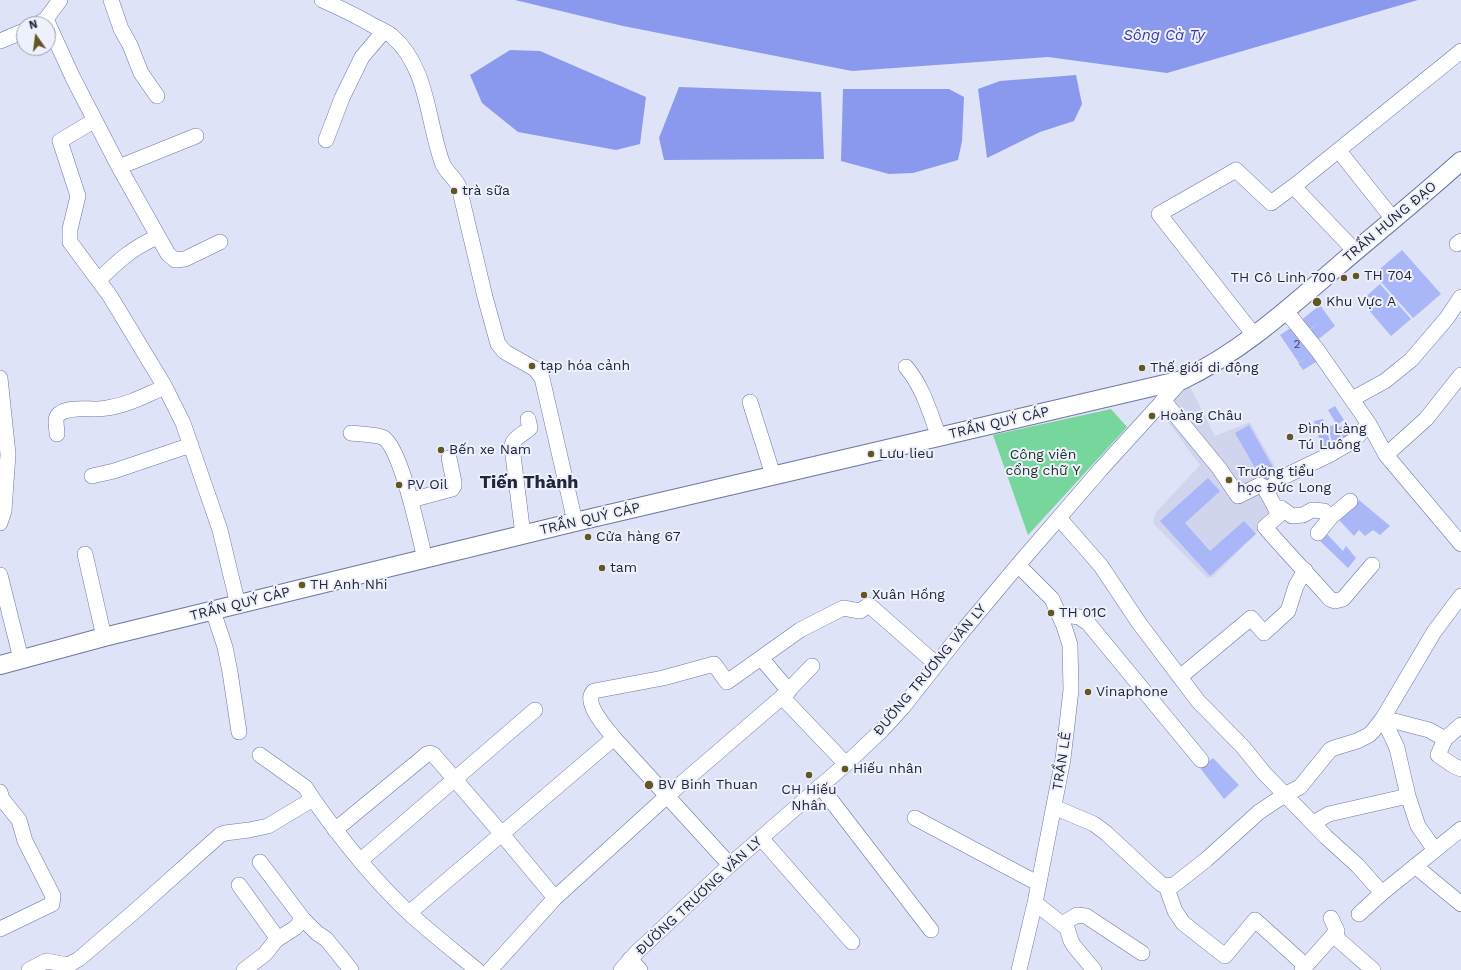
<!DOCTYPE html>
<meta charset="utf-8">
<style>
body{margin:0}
#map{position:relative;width:1461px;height:970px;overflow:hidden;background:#dee3f8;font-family:"Work Sans",sans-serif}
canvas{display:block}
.north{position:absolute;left:16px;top:16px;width:40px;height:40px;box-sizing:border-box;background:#eef1fc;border:1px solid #9ca0ae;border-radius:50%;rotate:346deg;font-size:11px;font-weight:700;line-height:16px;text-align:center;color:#22263a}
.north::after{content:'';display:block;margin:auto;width:14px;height:18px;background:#635623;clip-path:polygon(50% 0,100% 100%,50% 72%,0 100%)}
</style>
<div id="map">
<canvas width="1461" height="970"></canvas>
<div class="north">N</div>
</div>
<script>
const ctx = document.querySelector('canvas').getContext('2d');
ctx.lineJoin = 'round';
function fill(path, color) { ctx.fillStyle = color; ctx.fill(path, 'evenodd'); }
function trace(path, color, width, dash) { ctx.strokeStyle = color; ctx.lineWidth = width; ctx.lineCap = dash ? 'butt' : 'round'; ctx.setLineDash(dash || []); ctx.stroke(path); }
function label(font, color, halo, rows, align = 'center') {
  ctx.font = font + ' "Work Sans",sans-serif'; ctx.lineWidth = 4; ctx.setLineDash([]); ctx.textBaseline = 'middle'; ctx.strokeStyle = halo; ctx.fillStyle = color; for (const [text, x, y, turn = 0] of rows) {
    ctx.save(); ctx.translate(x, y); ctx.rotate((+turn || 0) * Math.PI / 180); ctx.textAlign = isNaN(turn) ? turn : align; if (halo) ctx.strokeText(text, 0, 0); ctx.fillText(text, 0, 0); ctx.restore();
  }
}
fill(new Path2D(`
 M1189,385L1215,436L1250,422L1279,474L1263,489L1274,513L1261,528L1213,577L1207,578L1153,523L1156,512L1200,465L1160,411Z`), '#d0d5ed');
fill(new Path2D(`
 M1111,409L1127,427L1028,535L993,435Z`), '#76d69c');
fill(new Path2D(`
 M515,0H1418L1167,73L1048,57L852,71L623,26Z
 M510,50L540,51L646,97L640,144L616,150L518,132L482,103L470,75Z
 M1076,75L1082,104L1074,121L1040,132L987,158L978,89L1000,81Z
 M679,87L821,92L824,159L664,160L659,138Z
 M843,89H949L964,97L962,141L958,160L913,173L889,174L841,161Z`), '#8a99ee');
fill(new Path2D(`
 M1402,250L1441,294L1413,318L1374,274Z
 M1380,284L1411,319L1391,336L1361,301Z
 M1320,305L1335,326L1315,342L1307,332L1317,324L1307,331L1300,321Z
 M1295,325L1314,353L1299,363L1280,335Z
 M1315,353L1319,360L1303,370L1298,363Z
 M1335,406L1344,420L1337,425L1328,410Z
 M1323,419L1332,448L1323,451L1314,421Z
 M1336,424L1342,441L1333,445L1328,427Z
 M1345,424L1353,435L1345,440L1338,428Z
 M1249,425L1277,474L1263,482L1235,433Z
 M1208,478L1220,491L1185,523L1210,551L1244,521L1256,534L1210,576L1160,521Z
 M1359,500L1390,526L1380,535L1373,530L1365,536L1359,530L1354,536L1339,520Z
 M1327,534L1343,551L1346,546L1356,558L1348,568L1320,541Z
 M1213,758L1239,785L1224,799L1200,768Z`), '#a9b6f8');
const minor = new Path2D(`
 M111,0L121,29L130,45L141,73L157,96
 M322,0C340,8 357,16 374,26C380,29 387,32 392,36C428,67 427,120 442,162C445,172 455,177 459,187L485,297L498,344L505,352L535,369L542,378L575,522
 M46,19L73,78L119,167L168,254L175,260L185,259L220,242
 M38,24L46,19L60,0
 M0,41L24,31
 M95,120L60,141L78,196L70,229V242L110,296L165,387L183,423L220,530L238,605
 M326,140L342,98L362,57L384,31
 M1339,151L1393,219
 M119,167L196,136
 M1294,187L1355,251
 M1457,244L1461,241
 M99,280C119,260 131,249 157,237
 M1286,311L1318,351L1369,424L1386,455L1461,544
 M1254,335L1159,214L1236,170L1271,203L1298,183L1461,51
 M906,367C923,387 930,413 939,437
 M0,378L8,454L4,511L0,523
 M1352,399L1385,381L1411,360L1447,318L1461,297
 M1163,400L1219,468L1238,496L1260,485L1264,487L1269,496
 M750,402L773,475
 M1369,424L1353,441L1329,455L1279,479L1267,492L1279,515L1265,527C1286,552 1309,575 1330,599L1335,601L1343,599L1372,565
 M351,433C359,434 377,434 384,438C402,451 419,535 425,559
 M57,434C57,428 54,418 59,414C70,405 93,411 107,408C128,405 146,395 165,387
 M1386,455L1426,419L1461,375
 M92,476L114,471L191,445
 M411,500L452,489L454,486V482L449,458
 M1277,512L1281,508L1292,516L1303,515L1312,510L1324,511L1331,517L1350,501
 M1059,518L1101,566L1139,623L1198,701L1243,747L1264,773L1326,837L1357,865L1382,893
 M1318,533L1331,517
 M523,535L512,447C512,438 524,434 530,428L528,419
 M85,554L104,637
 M1018,565L1052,599L1064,626L1070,645L1071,690L1063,759L1035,903L1019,970
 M0,575L21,659
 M213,611L225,647L230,672L239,732
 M1059,614L1079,617L1088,623L1201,760
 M761,658L789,691
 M1180,677L1251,618L1264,633L1288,611L1296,586L1305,570
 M782,697L846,764
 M1383,718L1397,748L1408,796L1418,826L1435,850
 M1383,718L1429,730L1445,739L1461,725
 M1445,739L1438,755L1454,766L1461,769
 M260,755L305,787L313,799
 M820,786L931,930
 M0,792L2,799L19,820L25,841L53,896L52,904L0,929
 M1054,807L1094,824L1106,833L1161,884L1166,886L1174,885L1207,859L1259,812L1286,794L1300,787L1330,750L1334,748L1357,741L1369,735L1373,731L1383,718L1434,632L1461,596
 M915,818L1039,884
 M1313,823L1329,814L1408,796
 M335,830L427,754L430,753L433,754L501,833L555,898
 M761,838L852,942
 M361,860L535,710
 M260,862L303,919
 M730,865L614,738C607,729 582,702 594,691L663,678L714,664L727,682L800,630L843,608L860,611L869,605L936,664
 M1415,866L1461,904
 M239,885L278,939
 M1166,886L1175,911L1183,923L1225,956L1255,920L1306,966
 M1035,903L1067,928L1071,941L1074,946L1094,970
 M409,913L614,738
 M1359,914L1382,893L1461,829
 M1062,924L1077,915L1086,916L1142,953
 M1333,935L1373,970
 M630,959L640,970
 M29,970L46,961L68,965L79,959L135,911L220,835L225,833L249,830L268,826L313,799C341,839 373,879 409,913C431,933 454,951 477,970
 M244,970L265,954L276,940L295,928L303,919L317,933L326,939L340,956L351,970
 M490,970L555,898L667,796L782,697L812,666
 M621,970L637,952L730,865L846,764L882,730L903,707L962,632L1018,565L1101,469L1182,380
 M1302,970L1337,931L1331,918`);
const major = new Path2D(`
 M0,665L104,637L575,522L1182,380C1241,352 1289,308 1338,266C1379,231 1421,197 1461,161`);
trace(minor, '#6d76a5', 16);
trace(major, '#6d76a5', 20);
trace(minor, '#fff', 15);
trace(major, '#fff', 18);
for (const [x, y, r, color] of [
 [454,191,4,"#635623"],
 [1356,276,4,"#635623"],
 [1344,278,4,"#635623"],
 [1317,302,5,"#635623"],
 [532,366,4,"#635623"],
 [1142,368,4,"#635623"],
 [1152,416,4,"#635623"],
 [1290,437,4,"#635623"],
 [441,450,4,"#635623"],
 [871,454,4,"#635623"],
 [1229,480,4,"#635623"],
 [399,485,4,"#635623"],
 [588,537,4,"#635623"],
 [602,568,4,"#635623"],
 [302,585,4,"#635623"],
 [864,595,4,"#635623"],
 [1051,613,4,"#635623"],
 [1088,692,4,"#635623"],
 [845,769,4,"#635623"],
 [809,775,4,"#635623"],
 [649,785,5,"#635623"]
]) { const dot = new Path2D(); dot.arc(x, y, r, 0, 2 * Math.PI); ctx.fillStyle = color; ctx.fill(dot); trace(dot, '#eef1fc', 1.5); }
label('12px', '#444a6a', null, [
 ["2",1297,344]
]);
label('14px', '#22263a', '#eef1fc', [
 ["trà sữa",462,191],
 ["TH 704",1364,276],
 ["TH Cô Linh 700",1336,278,"right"],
 ["Khu Vực A",1326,302],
 ["tạp hóa cảnh",540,366],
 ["Thế giới di động",1150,368],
 ["Hoàng Châu",1160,416],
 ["Đình Làng",1298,429],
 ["Tú Luông",1298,445],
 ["Bến xe Nam",449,450],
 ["Lưu lieu",879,454],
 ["Trường tiểu",1237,472],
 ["học Đức Long",1237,488],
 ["PV Oil",407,485],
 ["Cửa hàng 67",596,537],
 ["tam",610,568],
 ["TH Anh Nhi",310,585],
 ["Xuân Hồng",872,595],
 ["TH 01C",1059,613],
 ["Vinaphone",1096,692],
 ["Hiếu nhân",853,769],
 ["BV Binh Thuan",658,785],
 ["CH Hiếu",809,790,"center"],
 ["Nhân",809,806,"center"]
], 'left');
label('14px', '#22263a', '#eef1fc', [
 ["TRẦN HƯNG ĐẠO",1390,222,-40],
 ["TRẦN QUÝ CÁP",999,423,-13],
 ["TRẦN QUÝ CÁP",590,519,-13],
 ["TRẦN QUÝ CÁP",240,604,-14],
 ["ĐƯỜNG TRƯƠNG VĂN LY",930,670,-50],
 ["TRẦN LÊ",1062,761,-81],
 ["ĐƯỜNG TRƯƠNG VĂN LY",699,896,-43]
]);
label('14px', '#1b3023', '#eef1fc', [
 ["Công viên",1043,455],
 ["cổng chữ Y",1043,471]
]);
label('italic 15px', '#3836b0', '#eef1fc', [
 ["Sông Cà Ty",1164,36]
]);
label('bold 18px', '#22263a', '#eef1fc', [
 ["Tiến Thành",529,483]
]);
</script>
